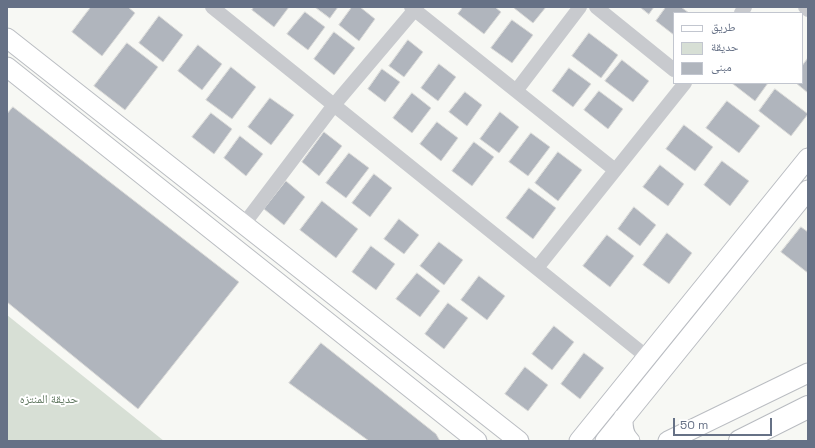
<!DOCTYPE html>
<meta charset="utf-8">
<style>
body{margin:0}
#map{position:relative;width:815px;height:448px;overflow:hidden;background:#f7f8f4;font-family:"Space Grotesk","Noto Naskh Arabic",sans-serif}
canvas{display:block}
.frame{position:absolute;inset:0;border:8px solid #667186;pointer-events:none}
.legend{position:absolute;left:673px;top:12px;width:130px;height:72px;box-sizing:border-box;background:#fff;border:1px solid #c2c6cf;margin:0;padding:5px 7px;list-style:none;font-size:12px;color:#667186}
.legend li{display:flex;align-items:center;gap:8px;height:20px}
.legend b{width:20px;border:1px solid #c2c6cf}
.scale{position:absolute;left:673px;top:418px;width:99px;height:18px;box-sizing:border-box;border:2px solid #667186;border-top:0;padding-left:5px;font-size:12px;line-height:14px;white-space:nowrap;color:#667186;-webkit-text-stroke:3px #fff;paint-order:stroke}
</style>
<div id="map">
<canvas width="815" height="448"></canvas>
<div class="frame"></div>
<ul class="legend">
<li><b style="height:5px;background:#fff"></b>طريق</li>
<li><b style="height:11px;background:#d7dfd5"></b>حديقة</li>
<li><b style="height:11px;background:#b0b5bd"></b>مبنى</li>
</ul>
<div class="scale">50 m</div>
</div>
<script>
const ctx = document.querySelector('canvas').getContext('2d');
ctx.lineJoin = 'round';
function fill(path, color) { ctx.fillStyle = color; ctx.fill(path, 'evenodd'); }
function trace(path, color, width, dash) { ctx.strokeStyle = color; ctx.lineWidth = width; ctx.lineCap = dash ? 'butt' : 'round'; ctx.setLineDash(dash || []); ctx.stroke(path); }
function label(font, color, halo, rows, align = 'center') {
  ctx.font = font + ' "Space Grotesk","Noto Naskh Arabic",sans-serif'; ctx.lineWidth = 4; ctx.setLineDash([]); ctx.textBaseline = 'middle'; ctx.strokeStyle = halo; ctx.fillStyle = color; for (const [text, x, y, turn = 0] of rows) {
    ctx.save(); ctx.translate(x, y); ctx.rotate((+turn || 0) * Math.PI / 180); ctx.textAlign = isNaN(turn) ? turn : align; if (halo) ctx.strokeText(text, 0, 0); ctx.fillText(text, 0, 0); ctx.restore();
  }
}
fill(new Path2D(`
 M7,315L164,441H7Z`), '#d7dfd5');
const building = new Path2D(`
 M91,7H128L135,13L102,56L72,32Z
 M254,7H289L274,27L252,10Z
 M315,7H338L330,18Z
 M352,7H360L375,19L359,41L339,25Z
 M463,7H495L501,12L484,34L458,14Z
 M514,7H546L533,23L514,8Z
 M640,7H654L649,14Z
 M666,7H681L689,13H674V35L656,21Z
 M305,12L325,27L308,50L287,34Z
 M159,16L183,35L163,62L139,43Z
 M512,20L533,35L512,63L491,48Z
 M334,32L355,48L334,75L314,59Z
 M589,33L618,55L601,78L572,56Z
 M408,40L423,52L404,77L389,66Z
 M127,43L158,67L125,110L94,86Z
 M198,45L222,64L202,90L178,71Z
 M808,58V93L796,83H802V66Z
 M622,60L649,81L633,102L605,81Z
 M439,64L456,77L438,101L421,88Z
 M231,67L256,87L232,119L206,100Z
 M569,68L591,84L573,107L552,91Z
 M382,69L400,82L385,102L368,89Z
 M734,83H768L755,101L733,84Z
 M775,89L808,114L791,136L759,111Z
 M599,91L623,109L608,129L584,110Z
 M465,92L482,105L467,126L449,112Z
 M412,93L431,108L412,133L393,118Z
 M270,98L294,115L271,145L248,127Z
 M727,101L760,126L739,153L706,128Z
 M13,107L239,282L138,409L7,302V114Z
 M500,112L519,127L499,153L480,139Z
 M211,113L232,129L214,154L192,137Z
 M437,122L458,138L441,161L420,144Z
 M684,125L713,147L695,171L666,149Z
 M324,132L342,146L319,176L302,162Z
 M531,133L550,147L528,176L509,162Z
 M240,136L263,154L246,176L224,158Z
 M474,142L494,157L472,186L452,171Z
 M558,152L582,170L558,201L535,183Z
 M349,153L369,168L346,198L326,183Z
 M722,161L749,181L730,206L704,185Z
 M660,165L684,184L668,206L643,187Z
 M374,174L392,188L370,217L352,203Z
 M286,181L305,197L284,225L264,209Z
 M529,188L556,208L533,239L506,218Z
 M322,201L358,229L336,258L300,230Z
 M634,207L656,225L640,246L618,229Z
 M399,219L419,235L404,254L384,239Z
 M801,227L808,232V273L781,252Z
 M667,233L692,253L669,284L643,265Z
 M607,235L634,256L610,287L583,266Z
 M439,242L463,260L444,285L420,266Z
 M371,246L395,264L376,290L352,272Z
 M417,273L440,291L420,317L396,299Z
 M479,276L505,296L487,320L461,300Z
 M448,303L468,318L444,349L425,334Z
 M554,326L574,342L552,370L532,354Z
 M321,343L436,434L440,441H369L289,383Z
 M584,353L604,368L580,399L561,384Z
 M525,367L548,385L528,411L505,394Z`);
fill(building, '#b0b5bd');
trace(building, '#d9d9d7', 1);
const secondary = new Path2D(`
 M7,38L519,441
 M7,67L477,441
 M623,418C623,426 623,435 630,441
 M579,441L808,158
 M605,441L808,190
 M668,441L808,373`);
const primary = new Path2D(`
 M740,441L808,407`);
trace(secondary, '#babdc2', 21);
trace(primary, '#b8bbc0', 24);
trace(new Path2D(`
 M212,7L647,357
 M411,7L615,170
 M596,7L674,70
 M805,7L808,10
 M741,13L745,7
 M516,91L580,7
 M244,224L334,105L417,7
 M537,268L685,83`), '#c8cace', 14);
trace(secondary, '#fff', 19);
trace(primary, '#fff', 22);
label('12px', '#617861', '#fff', [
 ["حديقة المنتزه",49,400]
]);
</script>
